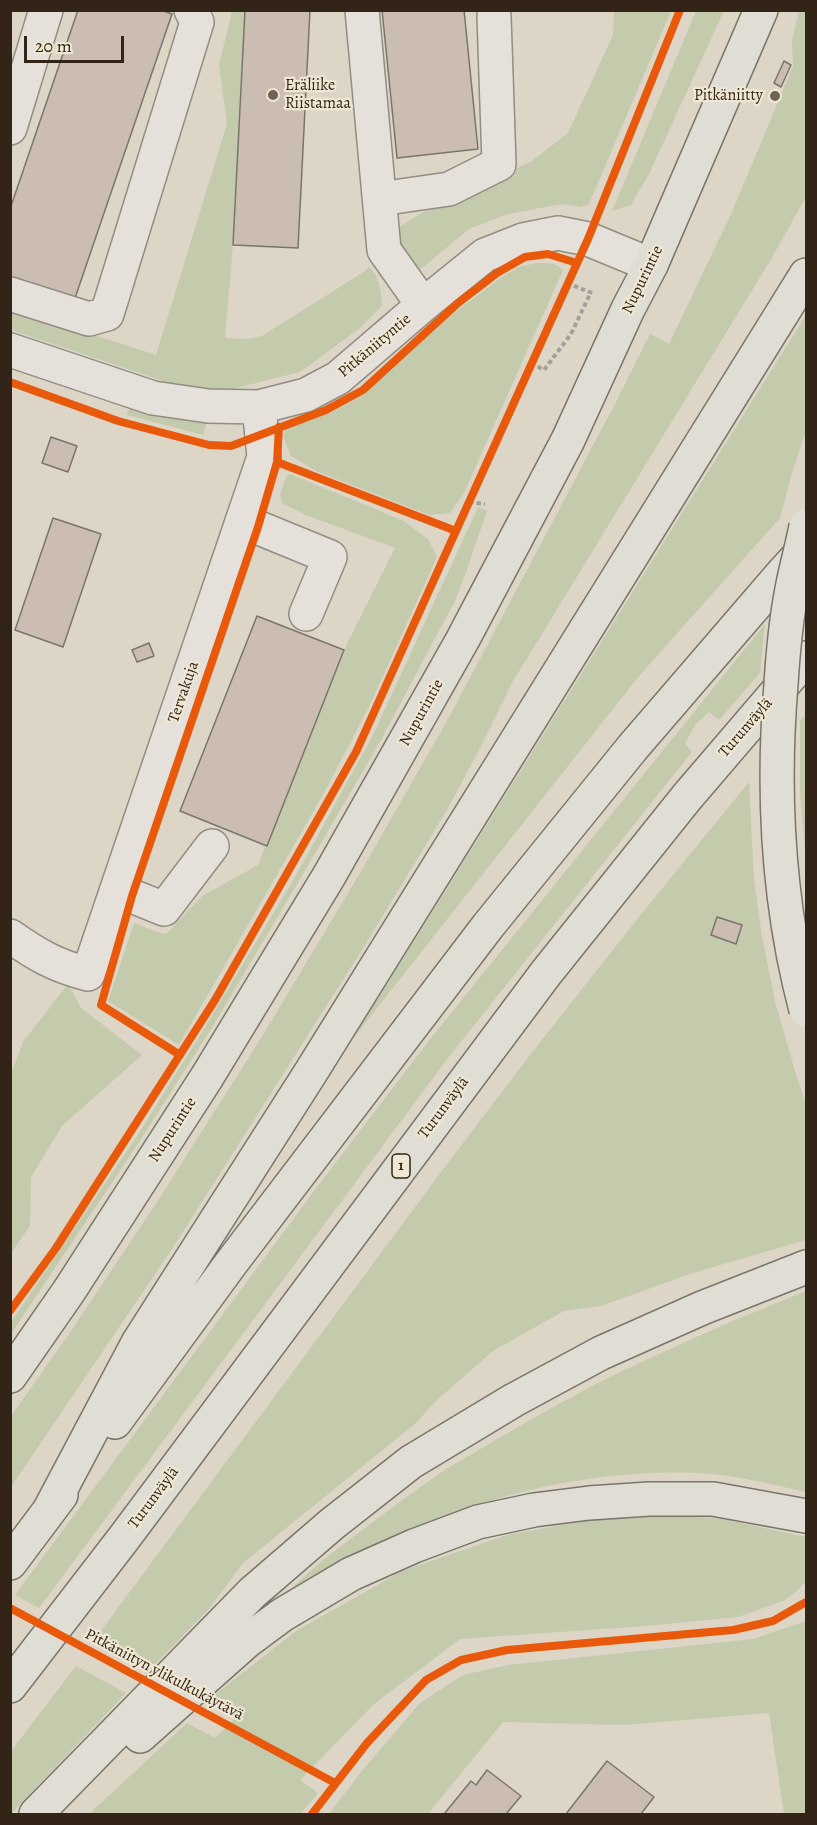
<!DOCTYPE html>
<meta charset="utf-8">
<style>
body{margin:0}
#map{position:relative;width:817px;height:1825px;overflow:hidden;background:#ddd6c7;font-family:Alegreya,serif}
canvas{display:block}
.frame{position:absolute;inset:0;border:12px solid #322517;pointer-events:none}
.scale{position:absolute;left:24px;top:36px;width:100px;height:27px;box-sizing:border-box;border:3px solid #322517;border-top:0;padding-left:8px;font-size:18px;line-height:21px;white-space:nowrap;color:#322517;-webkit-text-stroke:4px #efe7d4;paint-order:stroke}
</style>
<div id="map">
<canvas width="817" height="1825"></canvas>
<div class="frame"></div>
<div class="scale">20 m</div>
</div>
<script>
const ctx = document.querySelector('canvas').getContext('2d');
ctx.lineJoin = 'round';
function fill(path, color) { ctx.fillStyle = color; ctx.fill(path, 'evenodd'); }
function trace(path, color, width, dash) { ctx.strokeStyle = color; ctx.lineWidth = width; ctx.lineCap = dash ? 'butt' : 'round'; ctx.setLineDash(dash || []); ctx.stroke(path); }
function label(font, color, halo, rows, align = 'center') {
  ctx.font = font + ' Alegreya,serif'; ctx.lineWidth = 4.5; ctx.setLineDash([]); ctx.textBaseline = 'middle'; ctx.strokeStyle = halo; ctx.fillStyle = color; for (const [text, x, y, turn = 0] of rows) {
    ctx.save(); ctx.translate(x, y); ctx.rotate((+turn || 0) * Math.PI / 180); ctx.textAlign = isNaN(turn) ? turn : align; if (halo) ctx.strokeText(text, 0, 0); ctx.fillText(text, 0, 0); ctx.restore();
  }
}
fill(new Path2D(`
 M232,11H245L233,245L225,338L247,339L262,336L365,271L369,267C380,277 381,292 382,306L360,328L300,372L236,388L207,389L172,384L11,330V308L156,355L227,124L219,65Z
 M614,11H671L589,204L581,207L562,204L508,214L469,229L421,269H414L394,234L399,227L422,213L532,161L568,133L613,35Z
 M696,11H724L649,174L631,205L612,211Z
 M799,11H806V197L770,261L512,683L479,750L447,810L362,950L172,1249L11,1487V1416L69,1334L159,1199L263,1035L363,868L447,721L616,402L650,334L669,344L732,212L793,66L792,40Z
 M536,263C547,263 555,262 563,270L464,493L450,513L429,515L316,471L291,456L283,437L286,429L334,411L362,396L450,316L502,277L519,267Z
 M806,315V431L792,473L780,518L639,676L352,1040Z
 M133,399L207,421L203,435L127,415Z
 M290,474L404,521L428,539L437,557L369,707L324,793L179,1045L108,1001L134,923L163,934L167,933L202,896L258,865L344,650L395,548L306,515L283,504L280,495L286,477Z
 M478,507L487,511L461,586L455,601L381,740L300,879L213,1026L141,1139L11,1334V1322L137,1136L207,1024L295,877L373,735Z
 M765,624L760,673L719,720L709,712L696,724L685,743L692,752L448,1058L39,1608L15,1595L314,1191L431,1038Z
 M806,714V865L800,792V721Z
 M749,782L754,879L762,937L776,1005L795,1071L806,1104V1240L693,1273L601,1306L564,1311L493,1351L437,1400L416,1423L243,1563L209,1609L153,1666L97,1636L441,1172L530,1055L638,918Z
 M68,984L81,1008L142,1055L62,1126L31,1177L30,1226L11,1253V1074L23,1042Z
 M806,1291V1492C771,1484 736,1475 699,1473C555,1467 413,1517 290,1589L324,1559L405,1498L446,1469L530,1420L588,1388L639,1363L730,1322Z
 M635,1512L723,1519L806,1537V1581L798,1590L783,1601L738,1617L646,1626L460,1639L374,1704L300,1780L318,1793L300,1814H89L187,1723L215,1738L237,1716L208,1700L296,1631L402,1571L507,1535Z
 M806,1621V1814H784L769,1713L625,1725L503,1722L428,1814H329L361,1772L420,1703L463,1675L508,1665L753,1639Z
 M76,1666L126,1693L11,1814V1751Z`), '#c4caac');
const building = new Path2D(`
 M78,10H161L172,14L74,301L10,279V209Z
 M245,10H310L298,248L233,245Z
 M382,10H464L478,149L397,158Z
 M784,61L791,65L781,87L774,83Z
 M51,437L77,446L68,472L42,463Z
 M53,518L101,534L63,647L15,630Z
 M257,616L344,650L267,846L180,811Z
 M149,643L154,656L137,662L132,650Z
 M717,917L742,925L736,944L711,935Z
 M607,1761L654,1797L641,1814H566Z
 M487,1770L521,1796L506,1814H444L471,1781L476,1785Z`);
fill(building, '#cbbdb2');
trace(building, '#7a756b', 1.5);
const minor = new Path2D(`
 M362,10L384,250L423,305
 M10,128L46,10
 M380,199L449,189L499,164L494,16
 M10,294L89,319L107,314L197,22L191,10
 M10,350L153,398L208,406L259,407L306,395L338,378L423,305L485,255L523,240L558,233L588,239L651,265
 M242,521L330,557L306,614
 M117,890L164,909L212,846
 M10,936C37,955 56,966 88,974L264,457L259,407`);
const major = new Path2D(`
 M10,1376L69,1291L207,1077L329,876L463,639L568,440L628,309L651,265L761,10`);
const highway = new Path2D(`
 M115,1422L232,1262L488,926L633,747L782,574L806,548
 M49,1511L138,1343L311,1072L806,275
 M10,1563L61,1495
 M10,1686L124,1538L546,973L687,797L806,658
 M140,1736L247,1641L282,1615L351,1574L414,1546L478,1522L534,1510L589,1503L649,1499H713L806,1516
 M36,1814L252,1593L332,1524L411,1462L514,1400L601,1353L702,1308L806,1267`);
trace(minor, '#928c82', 36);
trace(major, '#7a756b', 36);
trace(highway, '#7a756b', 36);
trace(new Path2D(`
 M567,283L592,293
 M531,363L544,370L571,334L591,292
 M469,502L485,504
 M315,1810L321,1814`), '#a4a099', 4, [4.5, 3]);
trace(minor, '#e5e1da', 33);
trace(major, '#e0ddd4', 33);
trace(highway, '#e0ddd4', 33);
const highwayBridge = new Path2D(`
 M806,526C802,547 796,568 792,589C786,620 783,652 781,684C772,793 778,904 806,1010`);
trace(highwayBridge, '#7a756b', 36, []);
trace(highwayBridge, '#e0ddd4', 33);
trace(new Path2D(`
 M10,382L118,421L209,445L231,446L326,410L363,390L458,303L497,273L525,257L548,254L577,263
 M277,462L456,531
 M180,1055L101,1005L132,896L258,527L277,462L279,427
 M10,1311L56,1248L215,1000L356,752L588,239L680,10
 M10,1608L335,1783
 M312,1814L367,1743L426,1680L461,1660L507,1650L733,1630L773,1621L806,1602`), '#e8590c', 8);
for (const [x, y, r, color] of [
 [273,95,6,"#6e6355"],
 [775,96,6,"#6e6355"]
]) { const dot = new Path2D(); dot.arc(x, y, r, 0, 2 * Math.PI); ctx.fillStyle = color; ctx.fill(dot); trace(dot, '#efe7d4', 2); }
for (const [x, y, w] of [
 [401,1166,18]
]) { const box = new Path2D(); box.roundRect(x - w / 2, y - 12, w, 24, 4.5); ctx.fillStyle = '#efe7d4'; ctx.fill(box); trace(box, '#322517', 1.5); }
label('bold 15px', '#322517', null, [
 ["1",401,1166]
]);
label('16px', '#322517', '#efe7d4', [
 ["Eräliike",285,86],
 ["Riistamaa",285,104],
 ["Pitkäniitty",763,96,"right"]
], 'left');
label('16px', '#322517', '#efe7d4', [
 ["Nupurintie",643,280,-64],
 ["Pitkäniityntie",375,346,-40],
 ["Tervakuja",184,692,-71],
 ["Nupurintie",422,713,-61],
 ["Turunväylä",746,728,-49],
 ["Turunväylä",444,1108,-53],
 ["Nupurintie",173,1130,-57],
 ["Turunväylä",154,1498,-53],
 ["Pitkäniityn ylikulkukäytävä",164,1675,28]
]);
</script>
